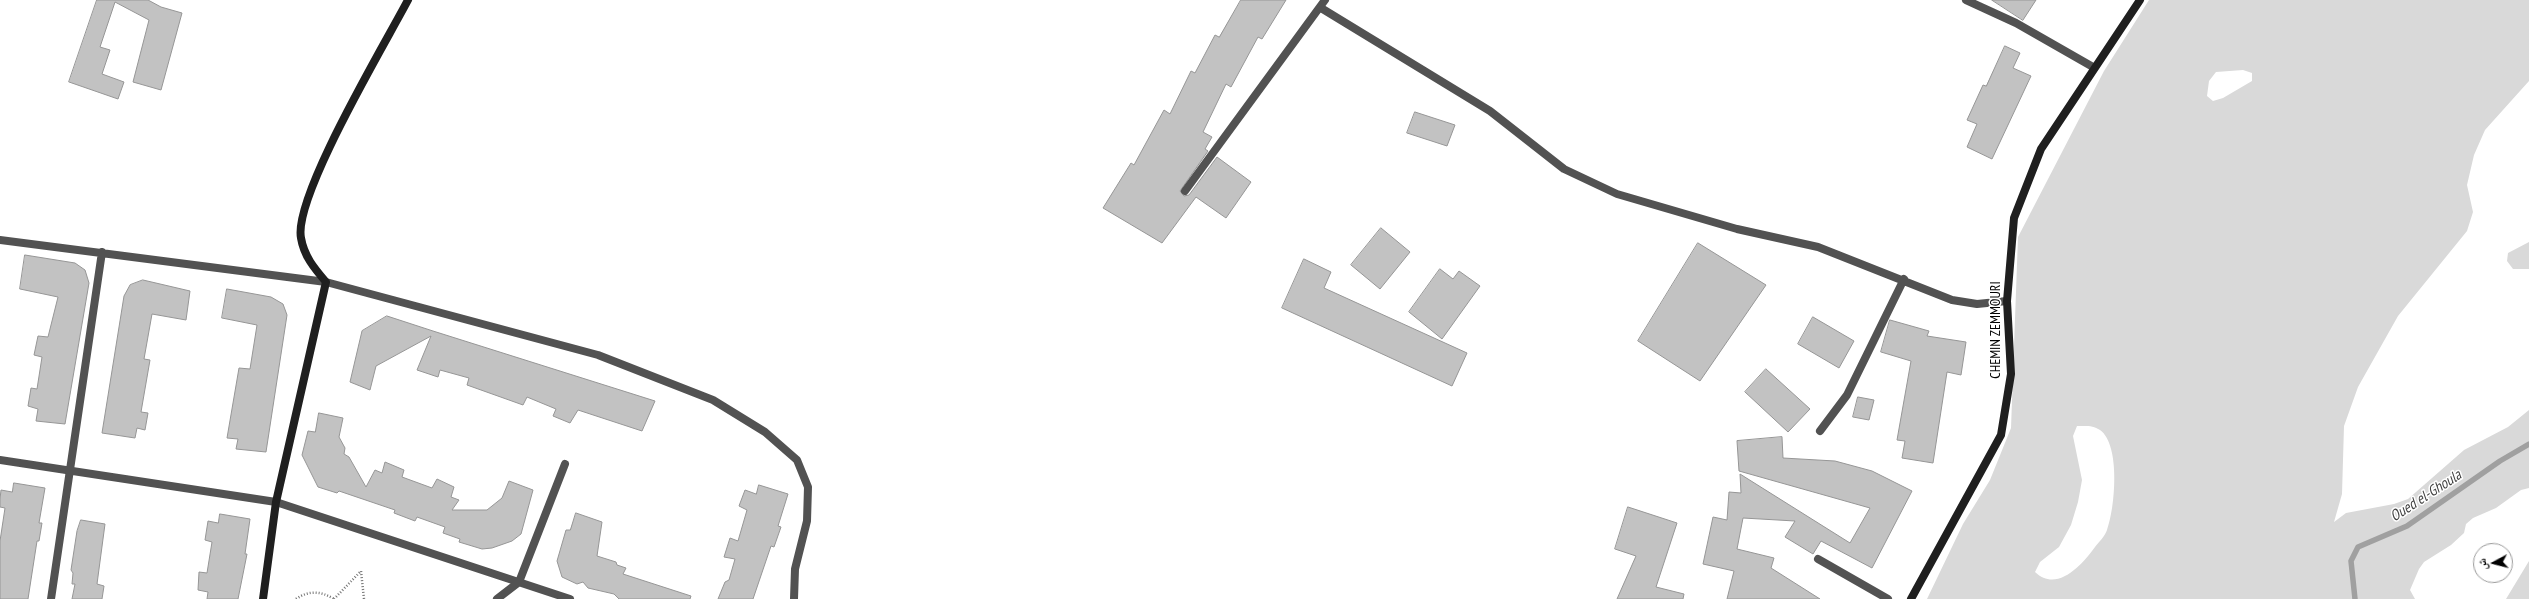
<!DOCTYPE html>
<meta charset="utf-8">
<style>
body{margin:0}
#map{position:relative;width:2529px;height:599px;overflow:hidden;background:#fff;font-family:"PT Sans Narrow","Noto Naskh Arabic",sans-serif}
canvas{display:block}
.north{position:absolute;left:2473px;top:543px;width:40px;height:40px;box-sizing:border-box;background:#fff;border:1px solid #999;border-radius:50%;rotate:263deg;font-size:11px;font-weight:700;line-height:16px;text-align:center;color:#000}
.north::after{content:'';display:block;margin:auto;width:14px;height:18px;background:#000;clip-path:polygon(50% 0,100% 100%,50% 72%,0 100%)}
</style>
<div id="map">
<canvas width="2529" height="599"></canvas>
<div class="north">ش</div>
</div>
<script>
const ctx = document.querySelector('canvas').getContext('2d');
ctx.lineJoin = 'round';
function fill(path, color) { ctx.fillStyle = color; ctx.fill(path, 'evenodd'); }
function trace(path, color, width, dash) { ctx.strokeStyle = color; ctx.lineWidth = width; ctx.lineCap = dash ? 'butt' : 'round'; ctx.setLineDash(dash || []); ctx.stroke(path); }
function label(font, color, halo, rows, align = 'center') {
  ctx.font = font + ' "PT Sans Narrow",sans-serif'; ctx.lineWidth = 3; ctx.setLineDash([]); ctx.textBaseline = 'middle'; ctx.strokeStyle = halo; ctx.fillStyle = color; for (const [text, x, y, turn = 0] of rows) {
    ctx.save(); ctx.translate(x, y); ctx.rotate((+turn || 0) * Math.PI / 180); ctx.textAlign = isNaN(turn) ? turn : align; if (halo) ctx.strokeText(text, 0, 0); ctx.fillText(text, 0, 0); ctx.restore();
  }
}
fill(new Path2D(`
 M2149,0H2529V81L2485,130L2474,155L2467,185L2473,212L2467,231L2398,316L2358,387L2344,426L2342,494L2334,522L2346,513L2394,504L2408,499L2464,450L2508,427L2529,410V488L2521,490L2496,508L2473,518L2466,524L2464,533L2451,545L2424,562L2419,569L2410,590L2415,599H1927L1963,524L1990,480L2011,428L2018,237L2104,71ZM2243,70L2252,73V81L2223,98L2213,101L2207,96L2209,81L2216,72ZM2077,426C2086,426 2093,425 2100,430C2121,445 2115,509 2107,530C2105,536 2099,542 2095,547C2082,565 2057,593 2035,572L2040,562L2059,547L2071,525L2078,502L2082,480L2073,436Z
 M2529,242V269H2513L2507,261L2508,253Z
 M2529,561V599H2506Z`), '#d9d9d9');
trace(new Path2D(`
 M2355,599L2351,561L2358,547L2407,526L2500,461L2529,444`), '#a0a0a0', 5.5);
const building = new Path2D(`
 M97,0H148L161,7L182,13L161,90L133,82L149,20L115,2L100,47L110,50L102,74L124,82L118,99L69,82Z
 M1241,0H1286L1262,39L1258,37L1231,87L1226,84L1203,132L1212,137L1205,149L1208,151L1180,191L1184,196L1189,195L1217,157L1251,182L1226,218L1196,197L1162,243L1103,208L1131,163L1134,165L1164,110L1170,114L1191,71L1195,73L1215,35L1219,37Z
 M1992,0H2036L2023,20Z
 M2005,46L2020,53L2013,68L2031,76L1992,159L1967,147L1977,124L1967,120L1983,85L1986,86Z
 M1415,112L1455,125L1447,146L1407,133Z
 M1381,228L1410,252L1380,289L1351,265Z
 M1698,243L1766,285L1700,381L1638,341Z
 M25,255L75,263L85,270L89,283L65,424L36,421L38,409L28,406L31,388L37,389L42,357L34,355L38,336L48,337L58,297L20,289Z
 M1304,259L1331,272L1324,288L1467,353L1452,386L1282,308Z
 M1440,269L1453,279L1459,271L1480,286L1442,339L1409,312Z
 M143,280L190,291L186,320L152,314L144,359L150,360L141,412L148,413L145,430L137,428L135,438L102,433L124,296L130,285Z
 M227,289L271,297L283,304L287,315L266,452L236,449L238,439L227,438L239,368L250,369L257,325L222,318Z
 M387,316L433,331L655,401L642,431L578,410L570,423L553,416L556,409L527,397L523,405L467,385L469,378L440,370L438,377L417,370L431,336L376,366L370,390L350,382L362,331Z
 M1813,317L1854,341L1839,368L1798,344Z
 M1890,320L1929,331L1927,336L1966,342L1961,375L1947,372L1933,463L1902,458L1905,441L1897,440L1911,361L1881,352Z
 M1766,369L1810,409L1788,432L1745,392Z
 M1858,397L1874,400L1869,420L1853,417Z
 M319,413L343,418L339,437L345,448L344,454L349,457L366,487L375,470L382,473L385,462L404,470L402,477L432,488L437,479L454,487L451,497L459,500L452,510H487L502,498L509,481L533,490L521,534L512,541L492,548L482,549L459,542L460,539L443,533L445,527L417,517L415,521L394,513L395,510L339,491L337,493L318,487L302,455L308,431L315,432Z
 M1782,437L1783,458L1835,461L1872,471L1912,491L1872,568L1821,541L1813,554L1785,537L1795,521L1743,518L1737,549L1774,558L1771,568L1820,599H1727L1734,571L1703,564L1713,517L1727,520L1729,492L1741,493L1740,474L1850,543L1870,508L1739,471L1737,441Z
 M14,483L45,488L39,523H42L39,541H37L28,599H0V541L5,508L0,507V499L1,490L12,492Z
 M759,485L788,494L778,526L781,527L774,547L771,546L753,599H718L725,582L729,580L735,559L724,557L730,538L738,541L747,510L739,506L745,490L756,494Z
 M1628,507L1677,523L1656,587L1684,594L1683,599H1617L1636,556L1615,549Z
 M576,513L602,522L597,556L616,562L617,565L626,568L623,574L691,596L690,599H619L614,594L588,588L583,582L577,584L562,577L557,561L566,530H570Z
 M220,514L250,519L245,554H247L238,599H207L208,592L198,590L199,572L207,573L212,542L205,540L208,521L218,523Z
 M81,520L105,524L97,584L104,586L102,599H72L75,584H72L73,573L71,570L77,531Z`);
fill(building, '#c2c2c2');
trace(building, '#969696', 1);
trace(new Path2D(`
 M296,599C309,590 321,591 334,599
 M334,599L361,571L364,599`), '#747474', 2.5, [1, 2]);
trace(new Path2D(`
 M1818,559L1888,599`), '#525252', 8);
trace(new Path2D(`
 M1966,0L2016,23L2093,67
 M1321,8L1490,111L1564,169L1617,194L1737,229L1818,247L1952,300L1977,304L2007,301
 M1185,191L1325,0
 M0,240L326,282L598,355L713,400L765,432L797,460L808,487L807,521L795,569L794,599
 M1820,431L1847,395L1904,279
 M0,460L276,502L570,599
 M51,599L102,252
 M497,599L519,582L565,464`), '#525252', 8);
trace(new Path2D(`
 M263,599L276,502L326,282C314,268 304,256 301,238C293,197 385,44 408,0
 M1911,599L2001,435L2011,374L2007,301L2014,218L2041,149L2140,0`), '#1f1f1f', 8);
label('14px', '#000', '#fff', [
 ["CHEMIN ZEMMOURI",1996,330,-90]
]);
label('italic 15px', '#414141', '#fff', [
 ["Oued el-Ghoula",2426,496,-33]
]);
</script>
